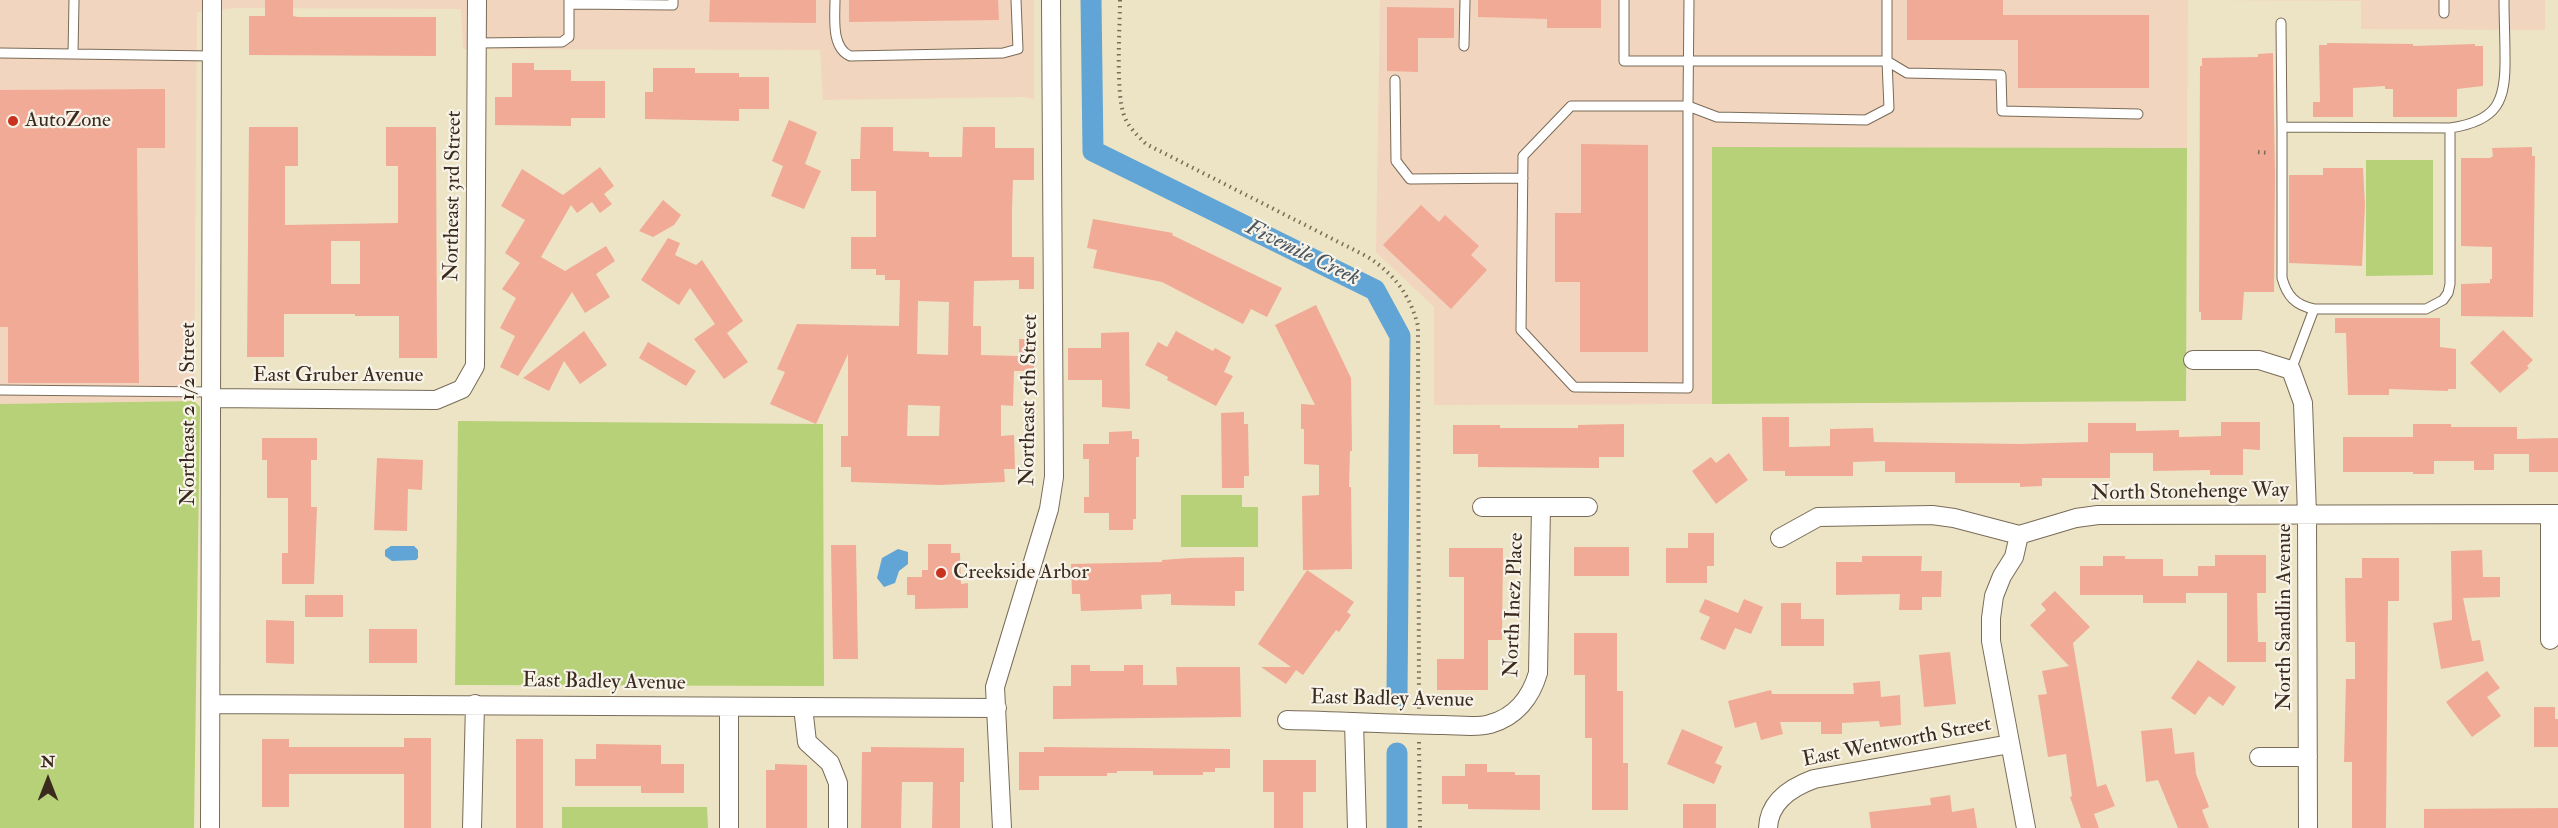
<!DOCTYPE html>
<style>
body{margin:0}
#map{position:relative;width:2558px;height:828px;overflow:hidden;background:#ede4c5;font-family:"IM FELL Double Pica",serif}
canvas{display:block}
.north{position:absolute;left:18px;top:750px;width:60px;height:60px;-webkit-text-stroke:4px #f7f3e8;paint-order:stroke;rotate:0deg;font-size:16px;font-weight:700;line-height:24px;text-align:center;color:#3b2a1e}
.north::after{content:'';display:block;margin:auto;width:21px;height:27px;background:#3b2a1e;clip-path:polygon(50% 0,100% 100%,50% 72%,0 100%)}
</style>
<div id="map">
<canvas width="2558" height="828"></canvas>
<div class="north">N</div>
</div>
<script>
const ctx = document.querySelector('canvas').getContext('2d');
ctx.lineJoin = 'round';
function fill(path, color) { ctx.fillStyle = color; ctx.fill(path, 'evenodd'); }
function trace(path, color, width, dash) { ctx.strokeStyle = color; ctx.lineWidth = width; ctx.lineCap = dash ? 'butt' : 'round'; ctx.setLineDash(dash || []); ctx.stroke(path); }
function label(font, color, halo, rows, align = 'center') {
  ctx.font = font + ' "IM FELL Double Pica",serif'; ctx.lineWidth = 4.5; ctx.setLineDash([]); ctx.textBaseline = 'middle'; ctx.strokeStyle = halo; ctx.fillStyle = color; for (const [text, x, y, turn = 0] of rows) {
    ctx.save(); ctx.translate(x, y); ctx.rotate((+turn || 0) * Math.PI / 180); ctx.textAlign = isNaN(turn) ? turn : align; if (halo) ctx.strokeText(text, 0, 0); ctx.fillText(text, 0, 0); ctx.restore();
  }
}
fill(new Path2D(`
 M0,0H1034V99L1024,97L823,100L820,50L463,49L461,9L235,8L197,12L194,401L0,404Z
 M1380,0H2188L2187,148L1712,147V404L1434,405V307L1376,252Z
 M2199,0H2545V30L2361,29V1Z`), '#f2d5be');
fill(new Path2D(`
 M1712,147L2187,148L2186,401L1712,404Z
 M2366,160H2433V275L2366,276Z
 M194,401L200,407L194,828H0V404Z
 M458,421L823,424L824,686L455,685Z
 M1181,495H1242V507H1258V547H1181Z
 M562,807H707L708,828H562Z`), '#b6d177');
fill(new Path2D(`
 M391,546H414L418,550V558L416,560L392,561L385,556V550Z
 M898,549L908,552V564L899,571L895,583L884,587L877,578L882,558Z`), '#60a5d5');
trace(new Path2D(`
 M1091,0L1093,151L1375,290L1400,336L1397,696
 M1397,828V753`), '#60a5d5', 21);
fill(new Path2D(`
 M265,0H293V16L298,17H436V56L249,55V16H265Z
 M710,0H816V23L709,22Z
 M849,0H998L999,20L849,22Z
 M1478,0H1601V28H1547V19L1478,17Z
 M1907,0H2003V15H2149V88H2018V40H1907Z
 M1387,7L1454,8V38H1418V72L1387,71Z
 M2327,43L2413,44V46L2475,44V46H2483V86L2457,89V117H2393V89H2385V86L2353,88V117H2313V102H2320L2319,45H2327Z
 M2273,53L2275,175L2274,292H2244L2242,320H2201V312H2199L2200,66H2202V58L2258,57V54Z
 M512,63H534V70H571V81H605V118H571V126L495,125V97H512Z
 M653,68H695V73H739V77H769V109H739V121L645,119V92H653Z
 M165,89V148H137L139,383H8V327H0V90Z
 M789,120L817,132L805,164L821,171L804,209L771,196L783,166L772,161Z
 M249,127H298V166H285V225L398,223V166H386V127H436L437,358H399V316H355V314H284V357H247ZM331,241H360V284H331Z
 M861,127H893V151L929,152V157H962L963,127H995V148H1034V180H1013L1012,210V257H1034V289H1019V280L974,281L973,326H981V355L1019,356V339H1034V371H1014L1013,406L1001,405V436L1014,435L1015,469H1004L1005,482L940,485L851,482V467H841V436H848V354L816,424L770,404L785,372L777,369L797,324L899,326L900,280H885V275H876V269H851V237H876V191H851V159H860ZM918,301L949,302L948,355L917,354ZM908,405L940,406L939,436H907Z
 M1581,144L1648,145V352H1580V282H1555V213H1581Z
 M2532,147V156H2535L2533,317L2461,316V284L2490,283V279H2492V247L2461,246V158H2490L2493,156L2492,148Z
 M600,167L614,186L604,194L612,204L600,213L592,202L577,213L571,205L541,257L565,271L606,246L615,261L596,274L610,297L585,313L572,292L518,376L500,367L515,336L500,328L516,298L502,289L520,263L505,253L525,220L501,206L522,169L563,195Z
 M2323,168H2363L2365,205L2362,266L2289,263V175H2323Z
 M663,200L681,215L674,225L653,237L639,231Z
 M1421,205L1439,222L1445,215L1479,246L1471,255L1487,270L1451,309L1383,245Z
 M1093,219L1173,233L1172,235L1282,288L1267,317L1251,309L1243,324L1162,282L1093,268L1097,250L1087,248Z
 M668,238L680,243L675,255L696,265L702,260L743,321L727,333L748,362L724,379L694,339L715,324L690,288L679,305L641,280Z
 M1316,305L1351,378L1352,451H1350L1349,487H1351L1352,569L1303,570L1302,496L1319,495V465L1304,464V429H1301V404L1315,405L1275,325Z
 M2335,318H2440V347L2456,349V389H2448V391L2389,389V395H2348L2346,333H2335Z
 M2503,330L2533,360L2527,366L2529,368L2500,393L2470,363Z
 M584,331L607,365L580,384L564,361L549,391L523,378Z
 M1176,331L1213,351L1215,348L1231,357L1224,372L1233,376L1216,406L1167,380L1168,377L1145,365L1158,342L1167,347Z
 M1129,332L1130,409L1102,407V380H1068V348H1101V333Z
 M648,342L696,371L686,386L639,358Z
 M1244,412V424H1248L1249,476H1244V488H1222L1221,413Z
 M1762,417H1789V447L1830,446V429L1873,428L1874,442L2019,444L2088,442V423H2136V431L2179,430V437L2221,436V422H2260V450L2243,449V475H2210V470L2153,471V453H2110V478H2042V486L2020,487V483H1955V472H1885V461L1853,462V476H1785V471H1763Z
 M1624,424V457H1599V468L1478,467V454H1453V425H1500V428H1578V425Z
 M2413,424H2451V427H2517V439L2558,438V472H2529V454H2494V470H2474V461H2434V474H2413V472H2343V437H2413Z
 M1132,431V439H1139V457H1136V519H1133V530H1109V513H1084V497H1089V459H1083V444H1109V432Z
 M262,438H317V460H311V507H317L314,584H282V553H288V498H267V460H262Z
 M1729,453L1748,480L1716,504L1692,471L1711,457L1716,463Z
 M377,458L423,460L422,490L408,489L407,531L374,530Z
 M1688,533H1714V566H1707V583H1666V548H1688Z
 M928,544H951V553H960L961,584L968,583V608L915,609V595H907V577H922V570H928Z
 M831,545H856L858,659H833Z
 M1574,547H1629V576H1574Z
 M1449,548H1503L1502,640H1488V690H1437V659H1464V577H1449Z
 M2482,550L2483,577H2500V597L2463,598L2472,641L2480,640L2484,661L2441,669L2433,623L2452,620L2451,551Z
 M2215,555H2266V593H2257L2258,642H2266V662H2227V593H2186V603H2143V595H2080V566H2103V556H2125V559H2163V576H2198V566H2215Z
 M1862,556H1922L1921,571H1942L1941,597H1922V610H1899L1900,594L1836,595V562H1862Z
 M1244,557V591H1235V606L1171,605V594L1141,595L1142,609L1081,611L1080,594H1072L1071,564L1162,562V560L1190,558Z
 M2362,558H2399V601H2388L2386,828H2352V762H2344L2346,679H2355V642H2346L2345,578H2362Z
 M1307,570L1354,602L1347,612L1351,615L1339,632L1336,630L1303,675L1296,670L1286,684L1261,667H1291L1258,644Z
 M2055,591L2090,627L2073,643L2097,787L2106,784L2115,806L2094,814L2099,828H2081L2070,797L2072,796L2066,754L2048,757L2038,695L2047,694L2042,671L2069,666L2030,625L2046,610L2041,604Z
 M305,595H343V617H305Z
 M1705,599L1738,613L1744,599L1763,607L1751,634L1735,628L1725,650L1700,639L1710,617L1699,612Z
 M1781,603H1801V619H1824V646H1781Z
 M266,620L294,621V664L266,663Z
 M369,629H417V663H369Z
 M1574,633H1617V691H1623V763H1628V810H1592V738H1585V675H1574Z
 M1950,652L1956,704L1924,707L1919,655Z
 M2198,660L2236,687L2223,706L2209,696L2195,715L2171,698Z
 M1071,665H1090V671H1124V665H1143V685H1177L1176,667H1240L1241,717L1053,719V686H1071Z
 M2487,671L2500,688L2487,697L2501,716L2472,737L2446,702Z
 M1880,681L1881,697L1900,695L1901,725L1880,727L1879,721L1842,723V734H1821V722H1780L1783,734L1761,740L1756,722L1735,728L1728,701L1771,690L1772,694H1854L1853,683Z
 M2534,707H2555V719H2558V747H2534Z
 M2172,728L2175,754L2194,752L2196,774L2209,807L2202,810L2209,828H2178L2158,780L2146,782L2141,731Z
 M1682,729L1723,747L1715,763L1722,766L1714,784L1667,764Z
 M404,738H431V828H404V774H289V807H262V739H289V747H404Z
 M516,739H543V828H516Z
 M596,744L661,745V764H684V793H641V786H575V759H596Z
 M871,747L964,748V782H960V828H932L933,782H902L901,828H861L862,752H871Z
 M1044,747L1230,749V768H1215V772H1203V775H1153V771H1117V773H1107V776H1039V790H1019V752H1044Z
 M1263,760H1316V792H1303V828H1274V792H1263Z
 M775,764L807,765V828H766V770H775Z
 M1465,764H1487V772H1515V775H1540V810L1468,809V804H1442V776H1465Z
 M1950,795L1952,812L1974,808L1977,828H1871L1869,812L1931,805L1930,798Z
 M1683,804H1716V828H1683Z
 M2558,808V828H2424V809Z`), '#f1aa96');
const service = new Path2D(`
 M835,0C835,18 831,47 850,56L1003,53L1018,49L1016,0
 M1624,0V61H1887V0
 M1689,0L1688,106V388L1574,387L1521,330L1523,156L1571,106H1688L1717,117L1866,120L1889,108L1887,61
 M569,4L673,5V0
 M2444,13V0
 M2281,23L2282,127
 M477,43L562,42L569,37V0
 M1464,46L1465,0
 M0,53L73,54L74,0
 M73,54L212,56
 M1887,61L1907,73L2001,75L2002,111L2138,114
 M1395,80L1396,161L1410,179L1523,178
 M2314,309H2426L2443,300L2448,293L2450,284V128
 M2291,370L2314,309C2295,305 2287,296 2282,278V127L2450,128C2498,121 2506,101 2505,56C2505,37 2504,19 2504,0
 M0,390L212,392`);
const minor = new Path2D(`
 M2193,360H2259L2291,370L2303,403L2307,514L2308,828
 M212,398L436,400L462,389L475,366L477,0
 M1482,507H1588
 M2550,514V640
 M1780,538L1818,517L1932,515L1954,518L2019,535
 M211,704L997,708
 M803,707L807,742L830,763L838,783V828
 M1287,720C1339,721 1391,724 1444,725C1458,725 1477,728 1490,724C1516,717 1531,697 1538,673L1541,507
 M1354,722L1357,828
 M2259,757H2308
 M210,828L212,0
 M472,828L475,704
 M729,828V707
 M1002,828L995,687L1049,509L1054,477L1051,0
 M1768,828C1769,801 1792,787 1814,779L2010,744
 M2026,828L1991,641V618L1994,596L2002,576L2014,557L2019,535L2076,518L2098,515L2558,514`);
trace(service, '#796b58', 11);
trace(minor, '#796b58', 20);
trace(new Path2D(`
 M1120,0C1120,28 1115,95 1125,118C1130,129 1138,136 1146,144L1368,257C1395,275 1410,295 1418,326L1419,709
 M2258,152L2269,153
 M1419,742L1420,828`), '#796b58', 4, [1.5, 4.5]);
trace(service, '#fff', 9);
trace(minor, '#fff', 18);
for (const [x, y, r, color] of [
 [13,121,6,"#c8321e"],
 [941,573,6,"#c8321e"]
]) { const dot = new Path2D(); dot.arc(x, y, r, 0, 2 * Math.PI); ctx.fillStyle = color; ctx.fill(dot); trace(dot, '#f7f3e8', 2); }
label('21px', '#3b2a1e', '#f7f3e8', [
 ["AutoZone",25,121],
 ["Creekside Arbor",953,573]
], 'left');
label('21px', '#3b2a1e', '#f7f3e8', [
 ["Northeast 3rd Street",454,196,-89],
 ["East Gruber Avenue",338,376],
 ["Northeast 5th Street",1030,400,-89],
 ["Northeast 2 1/2 Street",189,414,-90],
 ["North Stonehenge Way",2190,493,-1],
 ["North Inez Place",1515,605,-88],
 ["North Sandlin Avenue",2285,617,-90],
 ["East Badley Avenue",604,683,1],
 ["East Badley Avenue",1392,700,1],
 ["East Wentworth Street",1897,743,-11]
]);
label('italic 22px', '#48555e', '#f7f3e8', [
 ["Fivemile Creek",1302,254,26]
]);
</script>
